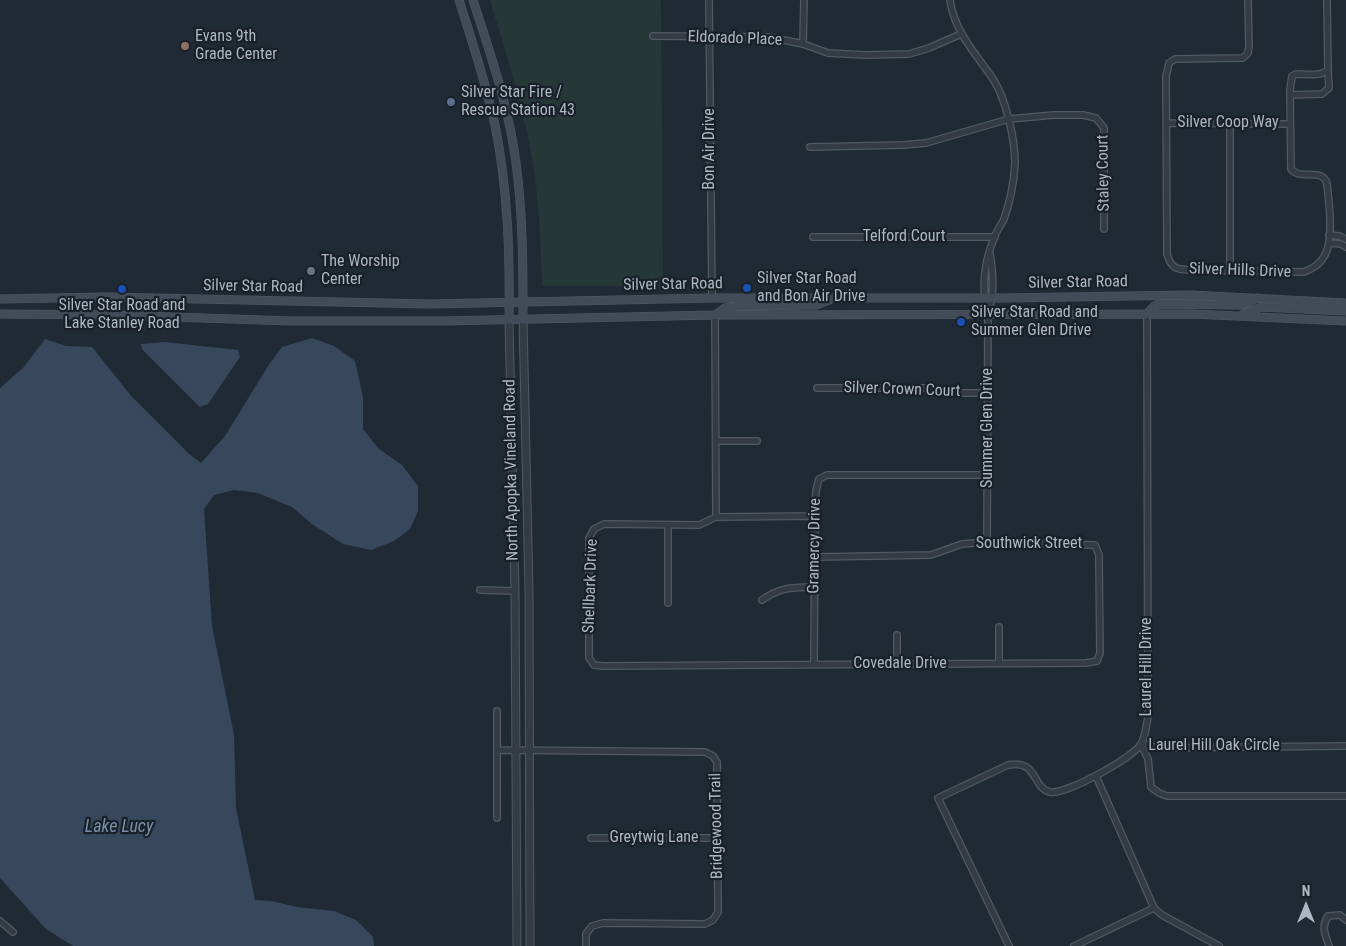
<!DOCTYPE html>
<style>
body{margin:0}
#map{position:relative;width:1346px;height:946px;overflow:hidden;background:#202a34;font-family:"Roboto Condensed",sans-serif}
canvas{display:block}
.north{position:absolute;left:1281px;top:881px;width:50px;height:50px;-webkit-text-stroke:4px #192029;paint-order:stroke;rotate:0deg;font-size:14px;font-weight:700;line-height:20px;text-align:center;color:#aeb6c2}
.north::after{content:'';display:block;margin:auto;width:18px;height:22px;background:#aeb6c2;clip-path:polygon(50% 0,100% 100%,50% 72%,0 100%)}
</style>
<div id="map">
<canvas width="1346" height="946"></canvas>
<div class="north">N</div>
</div>
<script>
const ctx = document.querySelector('canvas').getContext('2d');
ctx.lineJoin = 'round';
function fill(path, color) { ctx.fillStyle = color; ctx.fill(path, 'evenodd'); }
function trace(path, color, width, dash) { ctx.strokeStyle = color; ctx.lineWidth = width; ctx.lineCap = dash ? 'butt' : 'round'; ctx.setLineDash(dash || []); ctx.stroke(path); }
function label(font, color, halo, rows, align = 'center') {
  ctx.font = font + ' "Roboto Condensed",sans-serif'; ctx.lineWidth = 4.5; ctx.setLineDash([]); ctx.textBaseline = 'middle'; ctx.strokeStyle = halo; ctx.fillStyle = color; for (const [text, x, y, turn = 0] of rows) {
    ctx.save(); ctx.translate(x, y); ctx.rotate((+turn || 0) * Math.PI / 180); ctx.textAlign = isNaN(turn) ? turn : align; if (halo) ctx.strokeText(text, 0, 0); ctx.fillText(text, 0, 0); ctx.restore();
  }
}
fill(new Path2D(`
 M490,0H661L663,286H542C541,244 539,204 533,163C524,108 506,54 490,0Z`), '#253837');
fill(new Path2D(`
 M312,338L334,346L355,361L363,397V429L379,449L402,465L418,486V511L410,529L394,541L371,550L343,544L312,524L292,507L258,493L234,490L214,495L204,509L212,626L234,735L236,808L255,900L271,901L297,907L334,911L356,920L373,937L374,946H73L46,929L0,878V388L23,368L45,339L66,346L92,347L132,397L188,453L201,463L225,436L270,363L282,347Z
 M165,342L238,350L240,357L208,404L200,407L142,349L141,344Z`), '#37485c');
const minor = new Path2D(`
 M709,0L712,298
 M950,0C954,31 976,54 993,79C1006,99 1015,139 1015,163C1014,182 1010,202 1004,219C1001,225 997,230 995,236C984,261 981,287 988,314L987,542
 M1248,0L1249,47L1248,53L1243,58L1175,59L1169,63L1166,76L1167,254C1172,271 1178,269 1193,270L1304,272C1312,269 1321,263 1325,255C1334,238 1329,203 1327,184C1323,167 1300,181 1291,169L1290,90L1292,76L1296,74C1306,74 1320,77 1328,70L1327,0
 M653,36L769,37L803,44L828,53L866,55L909,54L929,48L961,34
 M803,44L804,0
 M1290,95L1322,94L1329,88L1328,70
 M1166,123L1290,124
 M810,147L903,145L926,143L1009,119L1054,115H1083L1096,118L1104,128V229
 M1329,235L1339,236L1346,239
 M813,237H995
 M1329,243L1341,244L1346,247
 M1230,271V123
 M988,312C995,292 993,274 990,253
 M715,315L716,517
 M817,388H927L963,393H987
 M716,441H757
 M815,516L716,517L699,525L604,524L594,529L589,538V658L594,665L603,666L1086,663L1097,661L1100,653L1099,563V555L1095,545L987,542L962,544L931,555L816,557
 M480,590L515,591
 M762,600C782,586 792,588 815,587
 M668,603V525
 M999,627V664
 M897,635V663
 M814,664L815,516L816,490L819,479L827,475H988
 M497,711V818
 M1141,744L1148,759L1151,787L1159,793L1167,796H1346
 M1141,744L1159,748L1346,746
 M497,750L705,752L713,756L717,762L718,912L713,920L705,924L603,923L592,926L586,934V946
 M1096,776L1154,908L1162,915L1219,946
 M591,838H717
 M0,921L13,932
 M1009,946L938,798L1008,765C1038,759 1032,788 1050,792C1066,795 1134,757 1141,744C1146,736 1146,726 1148,717L1147,314
 M1074,946L1154,908
 M1329,946C1325,934 1321,927 1328,916L1340,915L1346,920`);
const tertiary = new Path2D(`
 M523,319L529,591L530,946
 M509,320L515,591L517,946`);
const secondary = new Path2D(`
 M459,0C472,41 486,83 495,125C508,190 510,255 509,320
 M473,0C490,53 509,107 516,163C523,214 523,267 523,319
 M0,299L105,297L430,304L712,298H1005L1191,295L1346,303
 M0,314L115,315L291,321H444L715,315L1192,314L1346,321
 M1147,314L1154,306L1160,304L1242,305L1257,298
 M1243,314L1261,307L1346,311
 M715,315L725,308L739,306L816,305L829,300`);
trace(minor, '#515963', 8);
trace(tertiary, '#515963', 9);
trace(secondary, '#515963', 9);
trace(minor, '#343b45', 5.5);
trace(tertiary, '#343b45', 7);
trace(secondary, '#424b57', 8);
for (const [x, y, r, color] of [
 [185,46,5,"#8d6e63"],
 [451,102,5,"#5c6f8a"],
 [311,271,5,"#6b7280"],
 [747,288,5,"#1a4fb4"],
 [122,289,5,"#1a4fb4"],
 [961,322,5,"#1a4fb4"]
]) { const dot = new Path2D(); dot.arc(x, y, r, 0, 2 * Math.PI); ctx.fillStyle = color; ctx.fill(dot); trace(dot, '#192029', 2); }
label('16px', '#aeb6c2', '#192029', [
 ["Evans 9th",195,37],
 ["Grade Center",195,55],
 ["Silver Star Fire /",461,93],
 ["Rescue Station 43",461,111],
 ["The Worship",321,262],
 ["Center",321,280],
 ["Silver Star Road",757,279],
 ["and Bon Air Drive",757,297],
 ["Silver Star Road and",122,306,"center"],
 ["Lake Stanley Road",122,324,"center"],
 ["Silver Star Road and",971,313],
 ["Summer Glen Drive",971,331]
], 'left');
label('16px', '#aeb6c2', '#192029', [
 ["Eldorado Place",735,39,2],
 ["Silver Coop Way",1228,123],
 ["Bon Air Drive",710,149,-90],
 ["Staley Court",1104,173,-91],
 ["Telford Court",904,237],
 ["Silver Hills Drive",1240,271,2],
 ["Silver Star Road",1078,283,-1],
 ["Silver Star Road",673,285,-1],
 ["Silver Star Road",253,287,1],
 ["Silver Crown Court",902,390,2],
 ["Summer Glen Drive",988,428,-90],
 ["North Apopka Vineland Road",512,470,-91],
 ["Southwick Street",1029,544],
 ["Gramercy Drive",815,546,-89],
 ["Shellbark Drive",591,586,-88],
 ["Covedale Drive",900,664],
 ["Laurel Hill Drive",1147,667,-90],
 ["Laurel Hill Oak Circle",1214,746],
 ["Bridgewood Trail",717,826,-91],
 ["Greytwig Lane",654,838]
]);
label('italic 18px', '#788ea9', '#192029', [
 ["Lake Lucy",119,827]
]);
</script>
